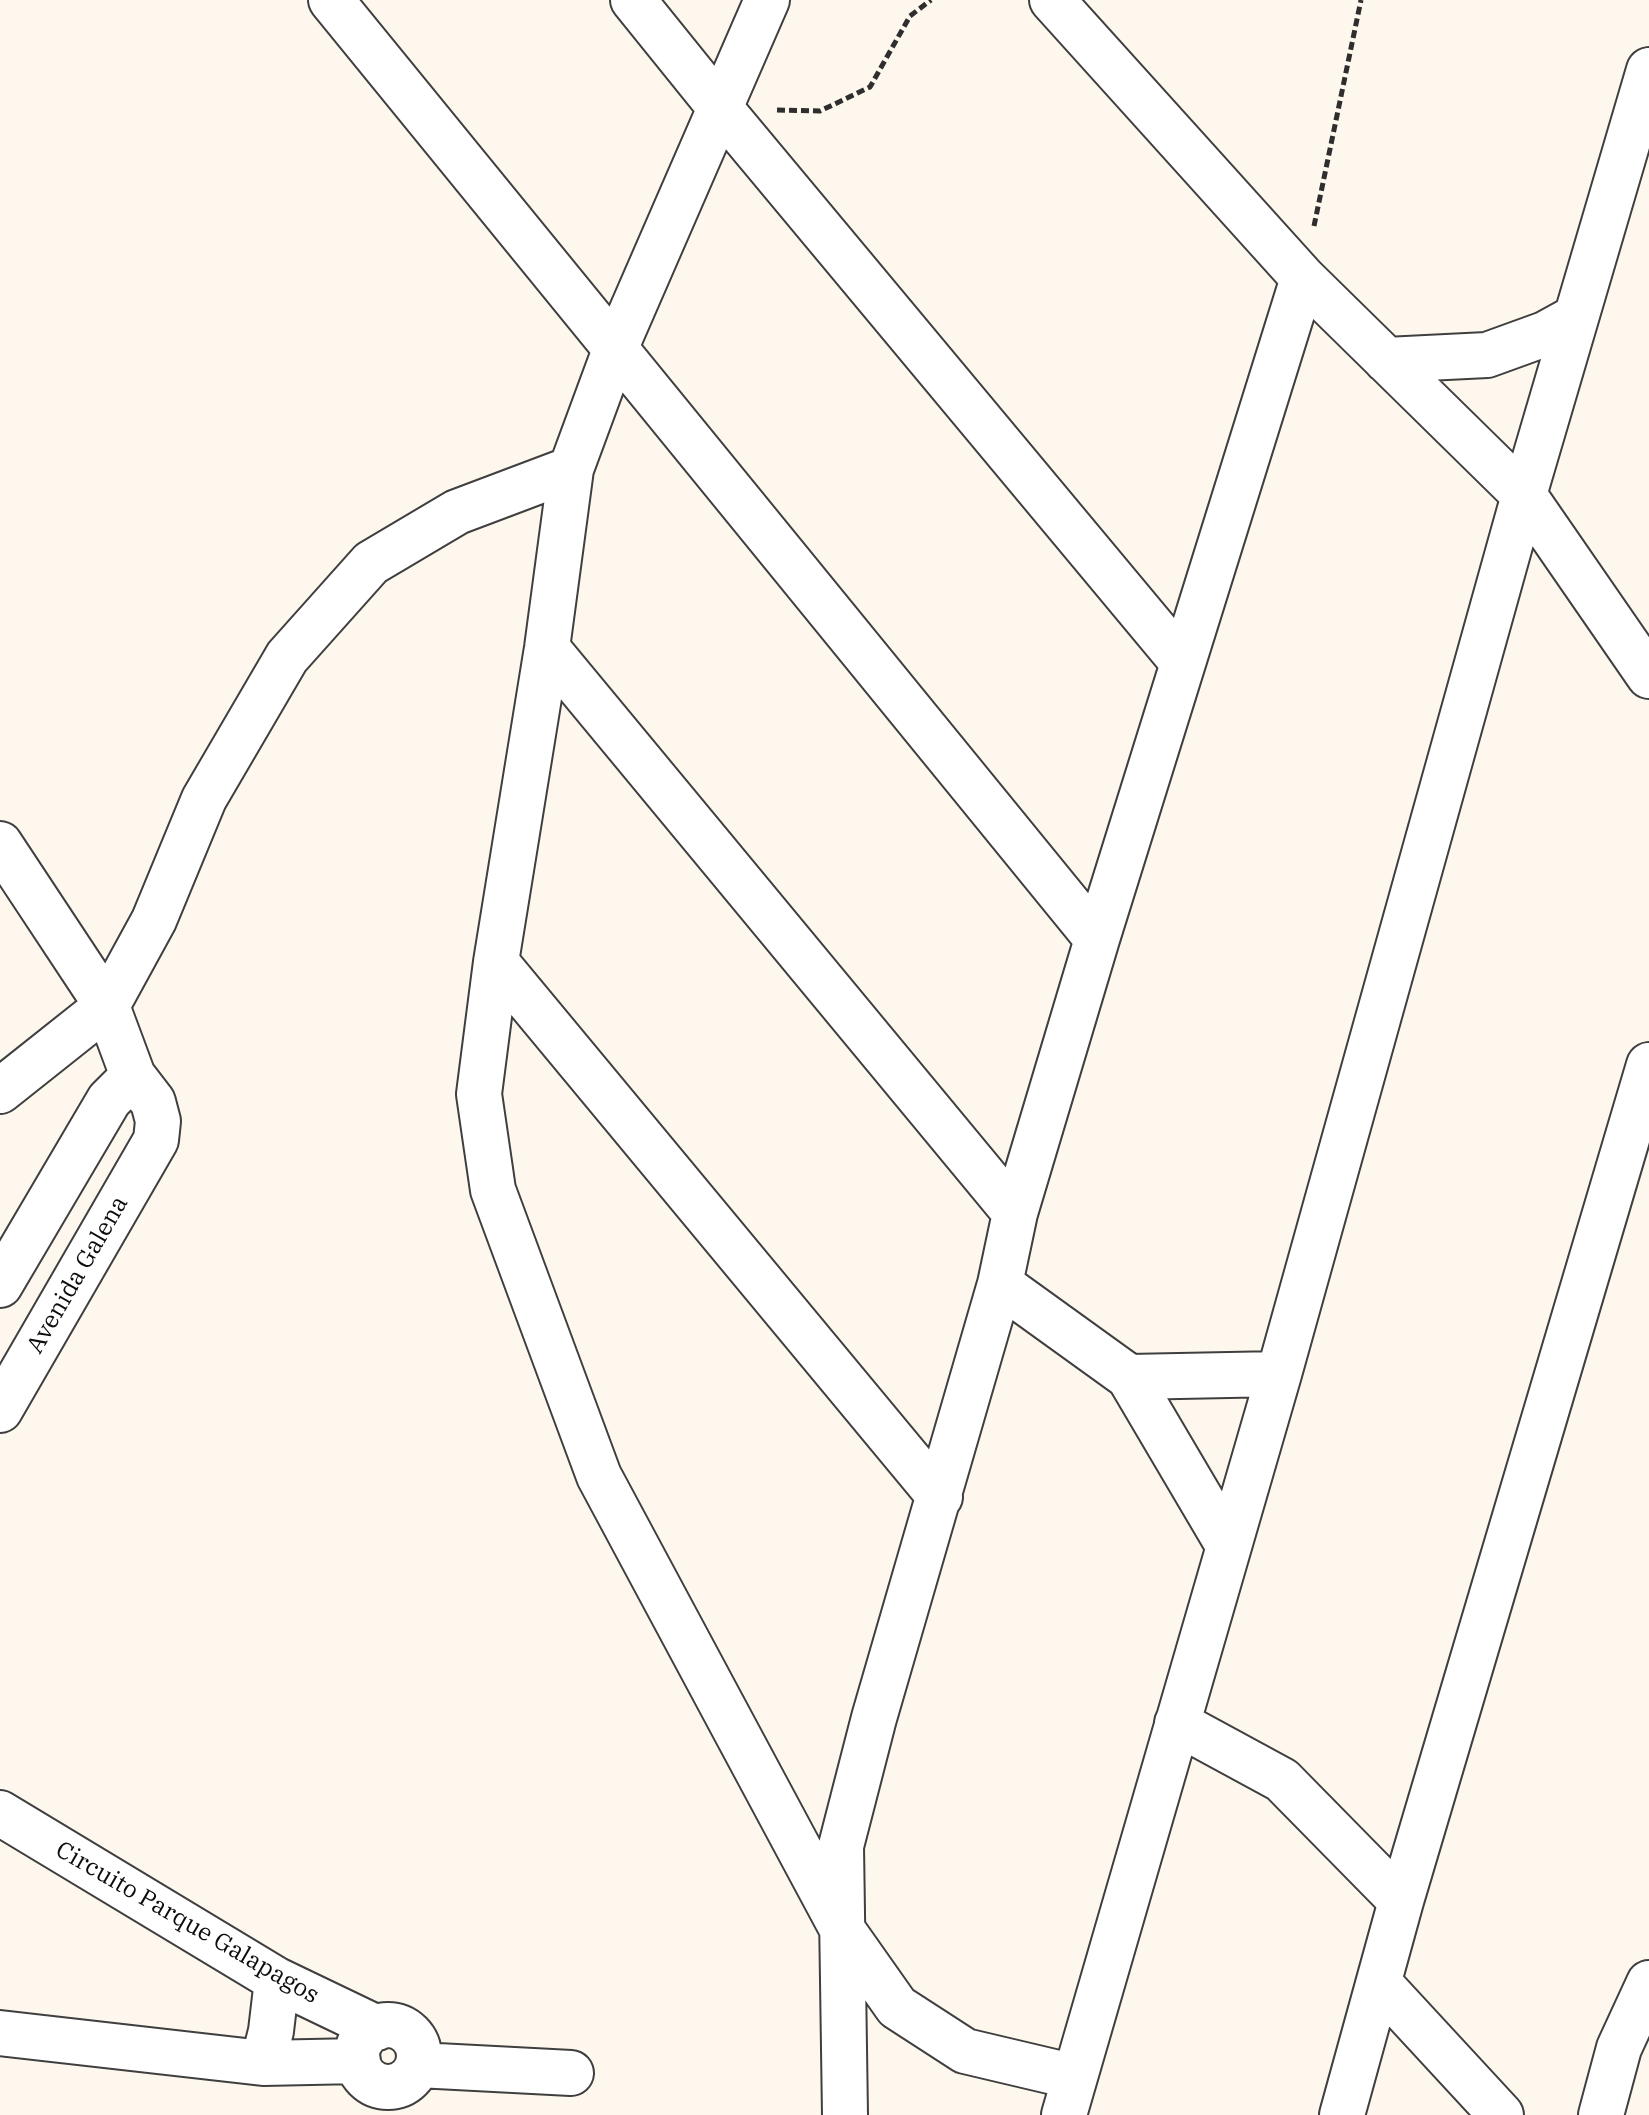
<!DOCTYPE html>
<style>
body{margin:0}
canvas{display:block;background:#fef7ed}
</style>
<canvas width="1649" height="2115"></canvas>
<script>
const ctx = document.querySelector('canvas').getContext('2d');
ctx.lineJoin = 'round';
function trace(path, color, width, dash) { ctx.strokeStyle = color; ctx.lineWidth = width; ctx.lineCap = dash ? 'butt' : 'round'; ctx.setLineDash(dash || []); ctx.stroke(path); }
function label(font, color, halo, rows, align = 'center') {
  ctx.font = font + ' "IBM Plex Serif",serif'; ctx.lineWidth = 8; ctx.setLineDash([]); ctx.textBaseline = 'middle'; ctx.strokeStyle = halo; ctx.fillStyle = color; for (const [text, x, y, turn = 0] of rows) {
    ctx.save(); ctx.translate(x, y); ctx.rotate((+turn || 0) * Math.PI / 180); ctx.textAlign = isNaN(turn) ? turn : align; if (halo) ctx.strokeText(text, 0, 0); ctx.fillText(text, 0, 0); ctx.restore();
  }
}
const minor = new Path2D(`
 M331,0L1097,939
 M633,0L721,109L1183,663
 M767,0L616,347L571,469L547,648L496,962L479,1094L493,1190L599,1476L842,1929L897,2007L965,2051L1075,2077
 M1052,0L1303,278L1524,495L1649,676
 M1386,360L1487,355L1545,334L1576,317
 M547,648L1015,1213
 M0,844L107,1006L133,1076L153,1102L158,1121L156,1140L0,1410
 M496,962L940,1497
 M0,1091L107,1006L154,920L204,799L287,657L371,563L457,512L571,469
 M1000,1284L1129,1377L1228,1545
 M0,1285L109,1100L133,1076
 M1129,1377L1279,1374
 M1177,1723L1282,1780L1401,1901
 M0,1813L277,1980L377,2028
 M1379,1983L1501,2115
 M357 2056a31 31 0 1 1 62 0a31 31 0 1 1-62 0Z
 M0,2033L263,2063L358,2061
 M263,2063L271,2031L277,1980
 M418,2065L571,2073
 M845,2115L841,1846L874,1718L1000,1284L1015,1213L1097,939L1303,278
 M1064,2115L1279,1374L1524,495L1649,70
 M1342,2115L1401,1901L1649,1065
 M1601,2115L1619,2048L1649,1983`);
trace(minor, '#3f3f3f', 48);
trace(new Path2D(`
 M777,110L820,111L870,87L910,16L931,0
 M1314,226L1361,0`), '#2e2e2e', 5, [8, 4]);
trace(minor, '#fff', 44);
label('24px', '#0c0c0c', '#fff', [
 ["Avenida Galena",78,1275,-60],
 ["Circuito Parque Galapagos",187,1923,30]
]);
</script>
